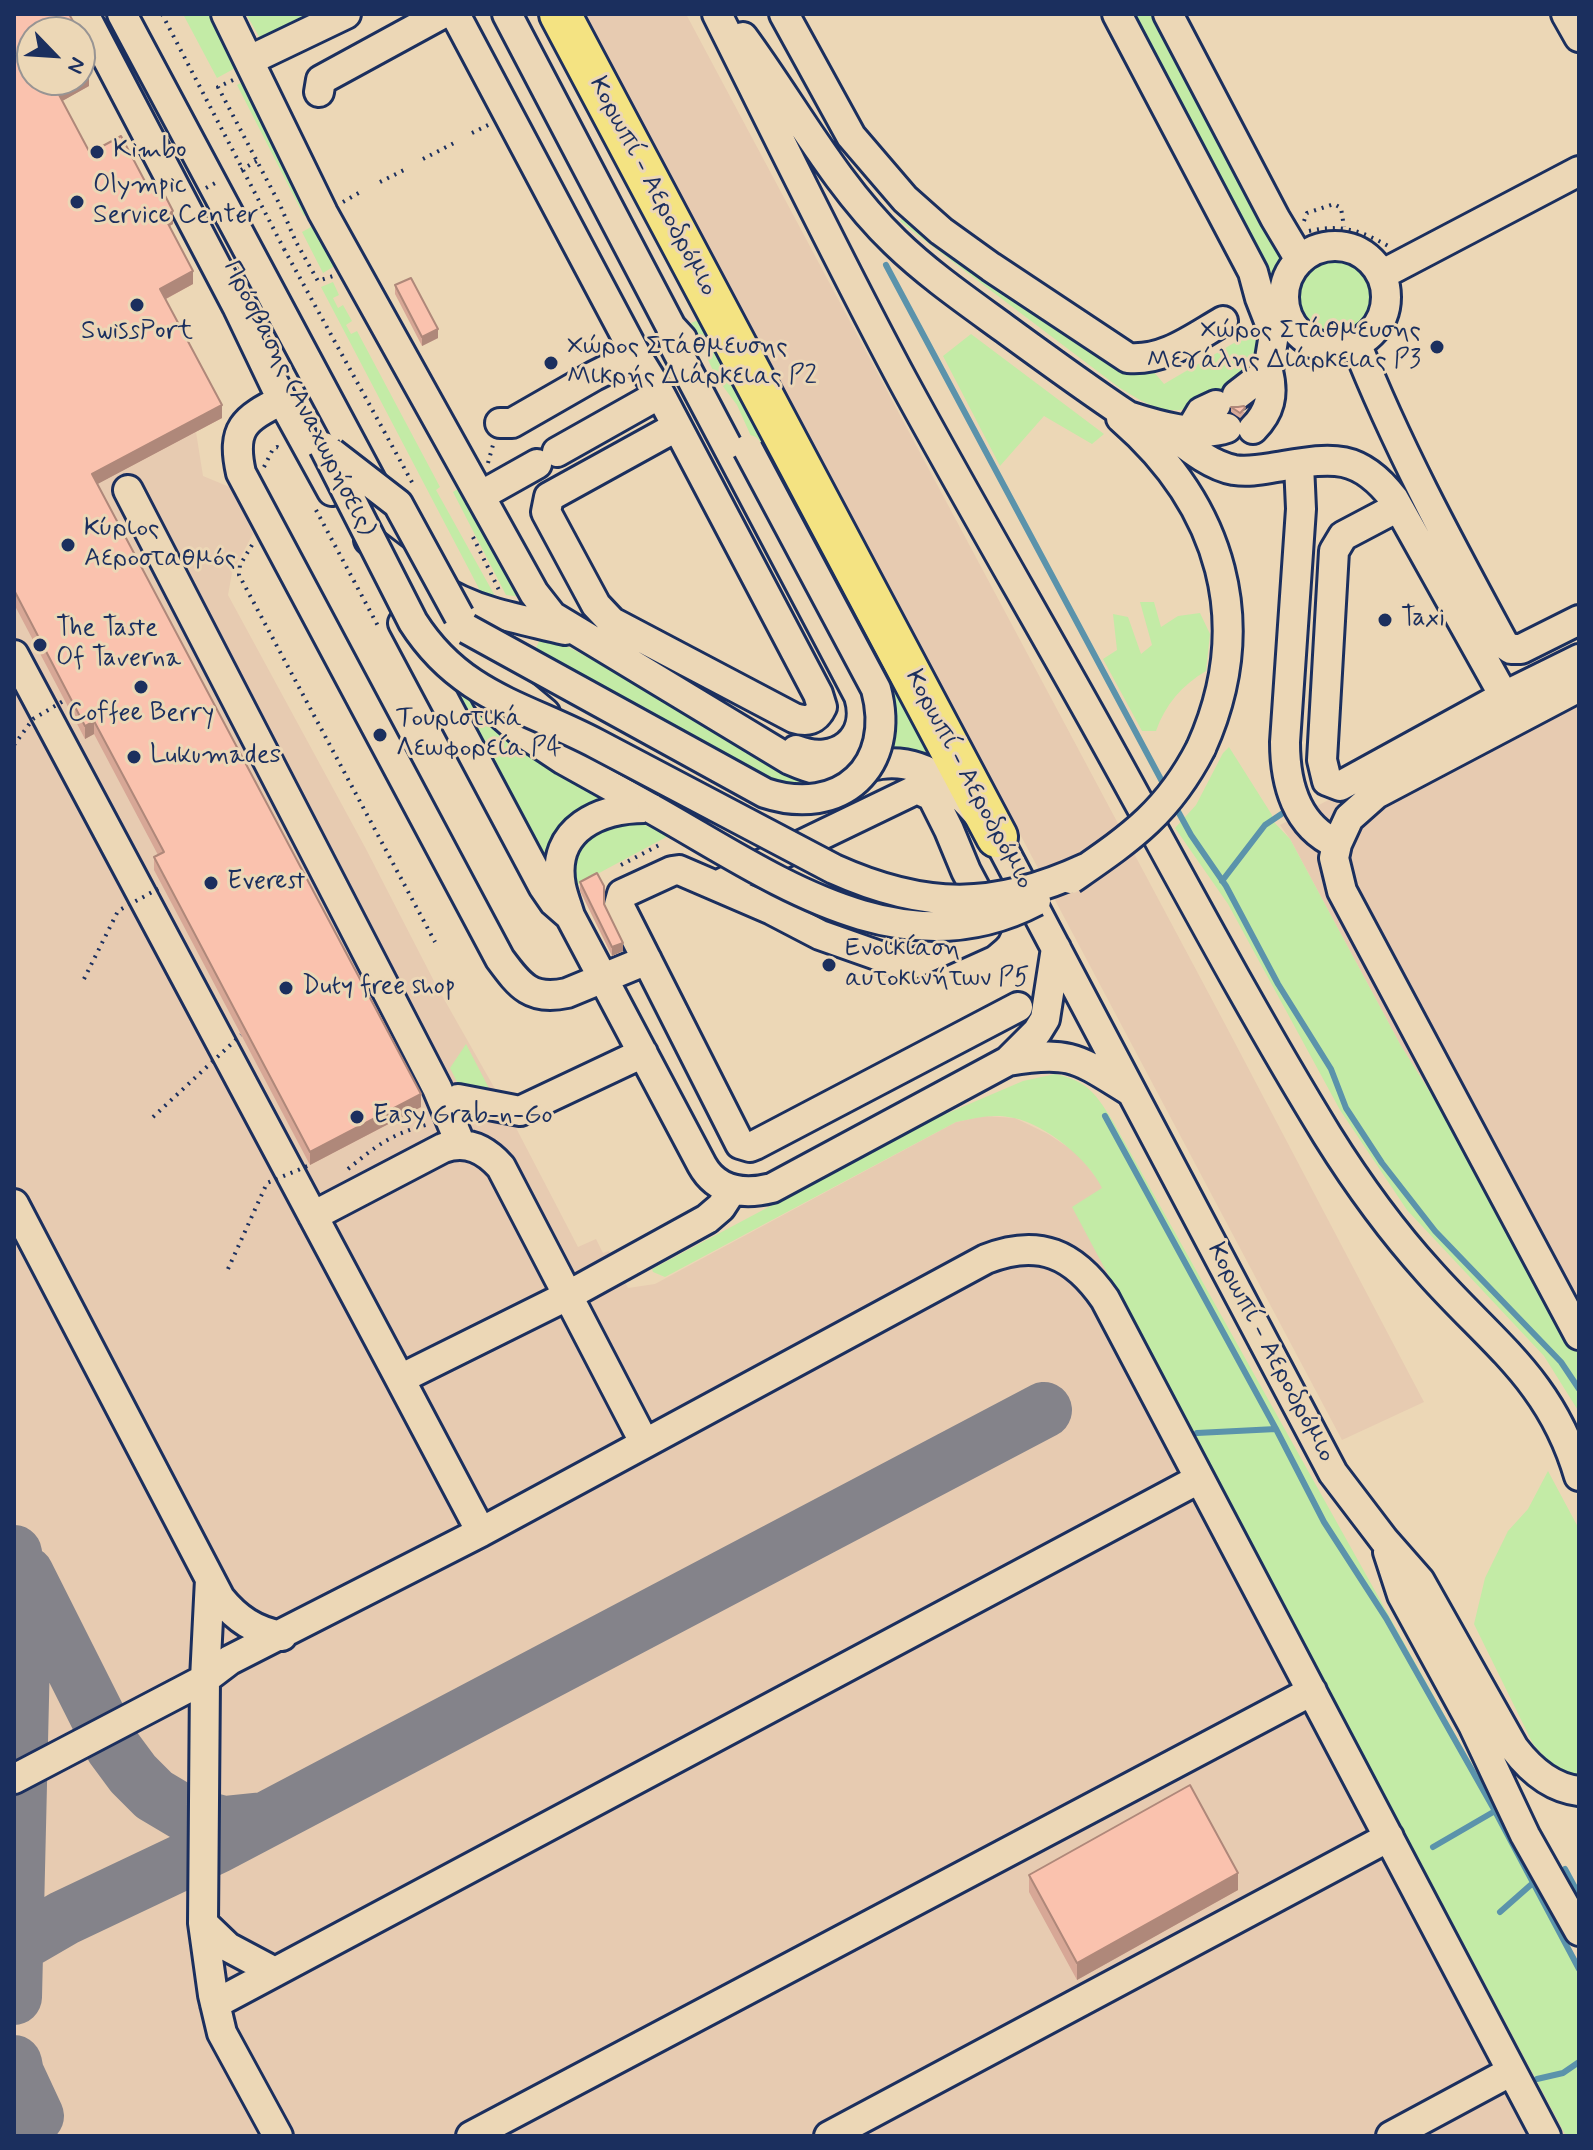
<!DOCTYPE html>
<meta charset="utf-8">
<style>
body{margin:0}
#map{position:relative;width:1593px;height:2150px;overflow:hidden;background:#ecd7b6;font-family:Mynerve,sans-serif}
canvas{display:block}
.frame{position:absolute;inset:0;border:16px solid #1b2f5e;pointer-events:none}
.north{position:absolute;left:16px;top:16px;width:80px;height:80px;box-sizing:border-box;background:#ecd7b6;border:2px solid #989493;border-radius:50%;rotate:115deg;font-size:22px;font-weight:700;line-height:32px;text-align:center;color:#1b2f5e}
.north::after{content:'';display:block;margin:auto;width:28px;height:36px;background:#1b2f5e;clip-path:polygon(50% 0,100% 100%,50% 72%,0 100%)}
</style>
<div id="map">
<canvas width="1593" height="2150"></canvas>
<div class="frame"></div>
<div class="north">N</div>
</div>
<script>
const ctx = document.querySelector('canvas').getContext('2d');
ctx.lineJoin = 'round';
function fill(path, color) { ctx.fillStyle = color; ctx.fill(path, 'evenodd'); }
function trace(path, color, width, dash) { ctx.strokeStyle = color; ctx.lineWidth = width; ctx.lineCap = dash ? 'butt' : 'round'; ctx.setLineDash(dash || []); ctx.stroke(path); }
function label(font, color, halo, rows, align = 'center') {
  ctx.font = font + ' Mynerve,sans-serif'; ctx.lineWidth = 6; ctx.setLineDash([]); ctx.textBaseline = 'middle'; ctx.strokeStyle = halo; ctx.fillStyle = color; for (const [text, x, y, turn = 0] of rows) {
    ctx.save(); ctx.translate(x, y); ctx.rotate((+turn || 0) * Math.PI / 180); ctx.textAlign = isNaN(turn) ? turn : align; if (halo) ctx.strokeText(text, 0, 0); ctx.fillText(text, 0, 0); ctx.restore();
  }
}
fill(new Path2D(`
 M584,14H686L1225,1024L1424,1402L1342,1440Z
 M14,23L32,80L159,300L222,418L196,432L203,476L232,488L253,534L232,573L228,595L366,849L436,985L499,1096L512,1099L551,1083L603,1054L612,1078L533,1121L514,1124L578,1247L596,1239L603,1253L609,1251L628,1288L655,1284L956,1122L984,1116L1015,1118L1048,1134L1077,1153L1100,1182L1579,2136H14Z
 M1579,671V1355L1477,1168L1400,1044L1290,839L1280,825Z`), '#e7cbb1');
fill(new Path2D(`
 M183,14H211L239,66L217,78Z
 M246,14H322L261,40Z
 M1127,14H1156L1285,260L1278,275L1267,274Z
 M249,78L316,210L304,216L237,85Z
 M905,215L958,257L1123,371L1135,375L1154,372L1164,384L1256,330L1264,333C1261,344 1260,360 1255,370C1248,384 1234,390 1221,396C1174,418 1161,414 1117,386L924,240L900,221Z
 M320,222L333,259V267L323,273L302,232Z
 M1298 298a38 38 0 1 1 76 0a38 38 0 1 1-76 0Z
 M333,282L339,295L333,298L338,308L343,305L352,321L346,325L351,334L357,331L440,487L436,490L500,605L486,602L321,287Z
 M703,318L946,768L889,754L896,723L890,687L755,445L737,405L716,377L691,323Z
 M971,334L1104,434L1092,444L1044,416L1000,466L943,356Z
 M465,484L522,597L506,595L453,492Z
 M1140,602H1154L1161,627L1178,616L1200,613L1210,634L1206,671C1182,685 1165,705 1156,731H1142L1103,659L1117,650L1113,614L1128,617L1141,654L1152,645Z
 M542,635H546L821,782C808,788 792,785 779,783L536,648Z
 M451,689L614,797L551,877Z
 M1229,747L1272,815V820L1290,839L1400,1044L1477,1168L1579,1355V1412L1544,1356L1407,1210L1340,1110L1228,904L1175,828L1196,805L1223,753Z
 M632,820L670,835L573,887V853L590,831Z
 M466,1044L492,1094L458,1084L450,1068Z
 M1055,1074C1086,1081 1094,1091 1111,1118L1498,1811L1579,1964V2136H1566L1072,1207L1102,1188C1088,1159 1046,1125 1014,1118C994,1113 975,1118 956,1122L665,1277L653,1272L652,1269L934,1119L1023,1081Z
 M1548,1471L1579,1529V1776L1569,1774L1551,1764L1533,1744L1474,1624L1485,1578L1508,1531L1528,1509Z`), '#c3eba6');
trace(new Path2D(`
 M886,265L1165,787
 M1174,804L1191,835L1226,886L1278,984L1331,1069L1346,1108L1382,1163L1435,1231L1561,1362L1579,1389
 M1222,881L1265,825L1283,813
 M1105,1116L1276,1429L1324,1522L1386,1618L1495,1811L1579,1969
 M1197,1433L1276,1429
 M1433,1847L1495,1811
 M1565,1869L1579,1895
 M1500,1912L1534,1882
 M1537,2079L1563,2073L1579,2062`), '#5b93ab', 6);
trace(new Path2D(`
 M26,1574L113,1747L133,1774L154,1795L186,1814L224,1824L263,1820
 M14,1947L64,1918L216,1846L1044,1410
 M14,1997L23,1614L14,1553
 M14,2063L16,2073L36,2116L14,2088`), '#84838a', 56);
const minor = new Path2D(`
 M84,14L237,306L282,400L332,491
 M122,14L374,486
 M226,14L323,213L534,593L552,616L790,760C813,770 832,776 857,770C865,768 873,765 881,764C935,757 967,801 997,837L1333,1473L1384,1540L1420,1581L1514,1748C1530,1769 1552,1788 1579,1791
 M455,14L636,355L594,376L512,423H500
 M507,14L671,327L682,339
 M717,14C778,136 838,260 903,381C967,499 1035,615 1100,732C1175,867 1246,1003 1327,1135C1357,1183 1391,1230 1429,1272C1492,1343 1551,1380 1579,1476
 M784,14L851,136L905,199L941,231L991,267L1128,358C1164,361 1192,339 1223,321
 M1117,14L1253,272L1260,298L1274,334L1268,371L1237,395
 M1168,14L1275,218L1300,260
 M1566,14L1579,37
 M743,37C793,105 834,183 895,242C928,274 967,301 1004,328C1045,358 1086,388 1128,416C1156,425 1199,438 1227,428
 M250,60L346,14
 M319,92L321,80L442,14
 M1284 297a51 51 0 1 1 102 0a51 51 0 1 1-102 0Z
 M1381,275L1579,171
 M671,327L675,347L859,696C872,739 836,766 796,750
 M1356,343C1397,447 1451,546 1504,644L1511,649H1521L1579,620
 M636,355L660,394L818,694L822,707C816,720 807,722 794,718L612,622L596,605L546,512L549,497L676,427
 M282,400C244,419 231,428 241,473L500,959C520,986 531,1001 567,993L647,960
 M1121,418C1222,506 1257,623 1201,748
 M1165,429C1185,444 1208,465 1234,470C1247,472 1259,470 1271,468C1327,459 1356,449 1394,499L1504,696
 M1191,429L1201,412L1216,405
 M1253,429C1270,412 1274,395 1268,371
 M557,452L660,394
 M1299,464L1301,509L1285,742C1285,783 1296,826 1337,844L1334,858L1342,891L1579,1335
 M128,490L437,1088L461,1145
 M480,496L537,464
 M1398,507L1343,536L1334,551L1322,760L1327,781L1340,786L1504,696L1579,659
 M369,540C407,570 446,599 492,612C516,619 541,624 565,630
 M429,590L487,698L502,715L519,730L564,760L652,809
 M403,623L543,886L554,902L570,916
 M474,641L497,673L545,713
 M14,655L400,1379
 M649,808C601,807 550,828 561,886C563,896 567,906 570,916L702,1165C717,1192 744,1195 772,1188L1008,1061L1037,1032L1045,1019L1056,948
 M1337,844L1349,818L1376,794L1579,687
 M718,885L917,789L932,796L949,830L966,871L990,916L986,928L979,934L908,966L820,935L772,910L679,870L672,871L622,894L619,905L740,1144L750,1147L755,1145L1018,1007
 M1008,1061C1071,1050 1078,1059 1130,1091
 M458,1099L520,1111L643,1053
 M14,1204L220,1598C237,1619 255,1631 282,1636
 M313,1216L443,1148C467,1140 485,1149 501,1167L644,1442
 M481,1532L986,1259C1039,1238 1074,1254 1105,1299L1546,2136
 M1388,1552L1402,1595L1473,1725L1525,1835L1579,1931
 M210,1579L205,1679L203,1923L213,1995L222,2033L278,2136
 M14,1779L205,1679L230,1660L481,1532L400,1379L567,1296L707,1219L721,1207L732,1190
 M203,1923L228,1947L275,1972
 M215,2004L1199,1479
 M471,2136L1312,1691
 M829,2136L1389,1837
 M1391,2136L1510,2072`);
const highway = new Path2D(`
 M560,14L997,837`);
trace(minor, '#1b2f5e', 34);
trace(highway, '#1b2f5e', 46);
trace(new Path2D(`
 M162,14L284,249
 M233,80L218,87L280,205L296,242L318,281L333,276
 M472,133L490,124
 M423,159L456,142
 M241,170L257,161
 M380,182L406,169
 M343,202L362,191
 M1304,221L1307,213L1334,204L1341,208L1344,227
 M1309,231C1341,224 1360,230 1388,246
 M1381,342C1395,327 1399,312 1400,292
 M488,463L493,445
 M264,467L273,449L277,447L283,450
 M316,510L378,626
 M473,537L499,590
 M252,545L240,565L239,575L435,942
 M621,865L663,843
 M348,1169C376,1146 391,1134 426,1125`), '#1b2f5e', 4, [2, 6]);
trace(minor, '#ecd7b6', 28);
trace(highway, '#f4e382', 40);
const minorBridge = new Path2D(`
 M324,447L413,622C461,697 525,706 597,744C676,786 755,828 834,869C925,910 995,910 1086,868
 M332,453L398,504L459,616
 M467,629L765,793C841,818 897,766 876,689L748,449
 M652,809C770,875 899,973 1036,901
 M1071,879C1130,838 1167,814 1201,748`);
trace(minorBridge, '#1b2f5e', 34, []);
trace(new Path2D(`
 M206,188L219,181
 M284,249L413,484
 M14,745L33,719L65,700
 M84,979L118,911L163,886
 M153,1117L241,1035
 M228,1269L267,1183L310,1165`), '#1b2f5e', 4, [2, 6]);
trace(minorBridge, '#ecd7b6', 28);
fill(new Path2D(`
 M14,14L78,32H32L89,86L62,101L90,153L149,189L173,224L170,226L193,284L166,299L222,418L97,484L421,1107L310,1165L154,870V857L158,855L94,734L85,739L14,604Z
 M395,285L438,338L422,346L395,294Z
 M1231,407L1245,412L1240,418L1231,412Z
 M580,882L604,904L623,951L612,956L580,891Z
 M1029,1875L1238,1890L1077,1980L1029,1892Z`), '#d7a796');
fill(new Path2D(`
 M89,73V86L57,104V91L77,80H80V78Z
 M173,211V224L164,229V216Z
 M193,271V284L160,302V289Z
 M438,329V338L422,346V337Z
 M222,405V418L92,487V474Z
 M94,721V734L85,739V726Z
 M623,943V951L612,956V947Z
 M421,1094V1107L310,1165V1152Z
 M1238,1873V1890L1077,1980V1963Z`), '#af887a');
const building = new Path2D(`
 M14,14H69L78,30L74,32H32V80H77L57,91L90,153L121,136L149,189L159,184L173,211L164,216L193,271L160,289L222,405L92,474L421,1094L310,1152L154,857L164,852L94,721L85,726L14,590Z
 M80,56L89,73L80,78Z
 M411,278L438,329L422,337L395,285Z
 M1244,406L1245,408L1240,413L1231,407H1238Z
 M597,873L604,886V904L623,943L612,947L580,882Z
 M1190,1785L1238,1873L1077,1963L1029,1875Z`);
fill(building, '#fac2ae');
trace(building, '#af887a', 2);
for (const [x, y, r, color] of [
 [97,152,8,"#1b2f5e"],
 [77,202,8,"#1b2f5e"],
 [137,305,8,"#1b2f5e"],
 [1437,347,8,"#1b2f5e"],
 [551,363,8,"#1b2f5e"],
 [68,545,8,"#1b2f5e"],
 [1385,620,8,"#1b2f5e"],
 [40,645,8,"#1b2f5e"],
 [141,687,8,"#1b2f5e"],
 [380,735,8,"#1b2f5e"],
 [134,757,8,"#1b2f5e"],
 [211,883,8,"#1b2f5e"],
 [829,965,8,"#1b2f5e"],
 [286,988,8,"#1b2f5e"],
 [357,1117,8,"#1b2f5e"]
]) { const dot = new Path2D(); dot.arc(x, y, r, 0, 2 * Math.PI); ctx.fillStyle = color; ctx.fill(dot); trace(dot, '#ecd7b6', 3); }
label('26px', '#1b2f5e', '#ecd7b6', [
 ["Kimbo",113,152],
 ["Olympic",93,187],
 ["Service Center",93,217],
 ["Χώρος Στάθμευσης",1421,332,"right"],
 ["Μεγάλης Διάρκειας P3",1421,362,"right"],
 ["SwissPort",137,333,"center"],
 ["Χώρος Στάθμευσης",567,348],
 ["Μικρής Διάρκειας P2",567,378],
 ["Κύριος",84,530],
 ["Αεροσταθμός",84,560],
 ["Taxi",1401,620],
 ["The Taste",56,630],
 ["Of Taverna",56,660],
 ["Coffee Berry",141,715,"center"],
 ["Τουριστικά",396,720],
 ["Λεωφορεία P4",396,750],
 ["Lukumades",150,757],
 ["Everest",227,883],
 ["Ενοικίαση",845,950],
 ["αυτοκινήτων P5",845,980],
 ["Duty free shop",302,988],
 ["Easy Grab-n-Go",373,1117]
], 'left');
label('26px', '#1b2f5e', '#ecd7b6', [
 ["Κορωπί - Αεροδρόμιο",652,187,62],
 ["Πρόσβασης (Αναχωρήσεις)",298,399,63],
 ["Κορωπί - Αεροδρόμιο",968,780,62],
 ["Κορωπί - Αεροδρόμιο",1270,1353,62]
]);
</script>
